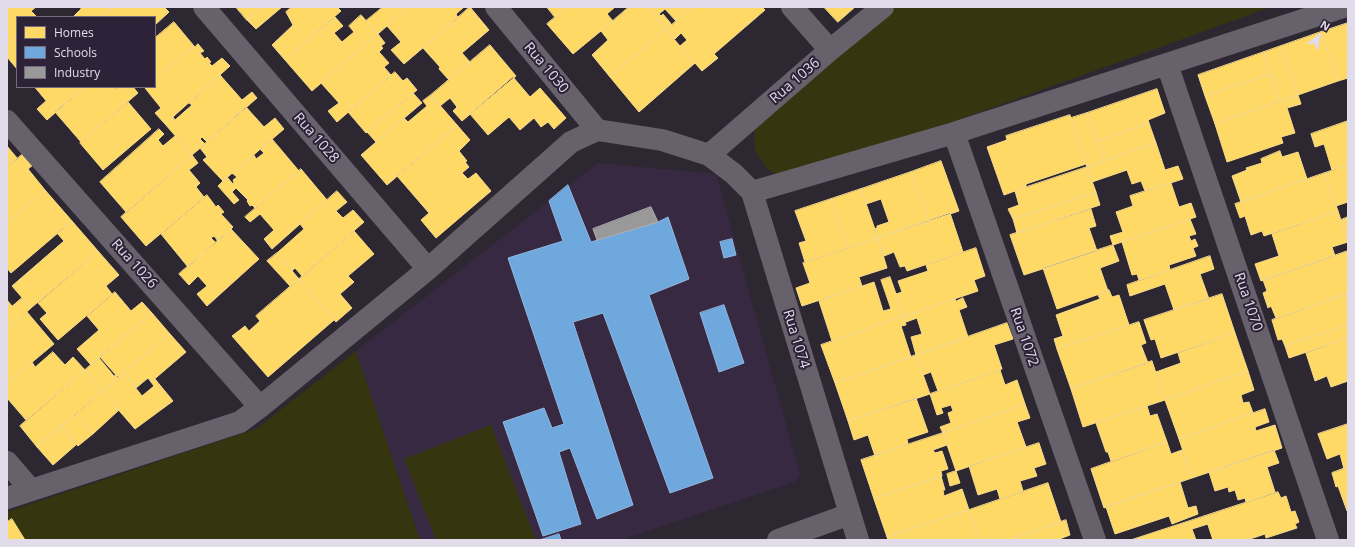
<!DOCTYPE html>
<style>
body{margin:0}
#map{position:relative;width:1355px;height:547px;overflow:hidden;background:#2d2732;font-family:"Open Sans",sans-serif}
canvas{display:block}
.frame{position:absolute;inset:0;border:8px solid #e2dbe9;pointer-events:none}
.legend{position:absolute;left:16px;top:16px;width:140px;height:72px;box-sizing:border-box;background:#2d2237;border:1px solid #756c7e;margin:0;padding:5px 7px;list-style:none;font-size:12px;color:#e2dbe9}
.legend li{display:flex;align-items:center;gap:8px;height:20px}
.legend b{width:20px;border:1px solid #756c7e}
.north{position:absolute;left:1299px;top:16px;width:40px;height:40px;-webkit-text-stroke:3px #2d2237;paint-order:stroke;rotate:31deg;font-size:11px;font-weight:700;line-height:16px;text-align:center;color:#e2dbe9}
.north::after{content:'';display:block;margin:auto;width:14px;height:18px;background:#e2dbe9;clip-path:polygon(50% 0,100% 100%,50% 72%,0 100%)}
</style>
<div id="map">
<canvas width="1355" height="547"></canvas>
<div class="frame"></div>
<ul class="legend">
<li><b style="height:11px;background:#ffd966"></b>Homes</li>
<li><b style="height:11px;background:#6fa8dc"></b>Schools</li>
<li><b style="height:11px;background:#999"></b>Industry</li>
</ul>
<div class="north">N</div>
</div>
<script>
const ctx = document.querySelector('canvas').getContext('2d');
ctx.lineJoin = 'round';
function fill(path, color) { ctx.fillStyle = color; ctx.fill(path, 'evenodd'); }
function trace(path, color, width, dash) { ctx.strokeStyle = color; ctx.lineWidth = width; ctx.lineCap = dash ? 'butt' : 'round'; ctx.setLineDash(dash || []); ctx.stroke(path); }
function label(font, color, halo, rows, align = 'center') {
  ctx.font = font + ' "Open Sans",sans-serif'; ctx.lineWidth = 4; ctx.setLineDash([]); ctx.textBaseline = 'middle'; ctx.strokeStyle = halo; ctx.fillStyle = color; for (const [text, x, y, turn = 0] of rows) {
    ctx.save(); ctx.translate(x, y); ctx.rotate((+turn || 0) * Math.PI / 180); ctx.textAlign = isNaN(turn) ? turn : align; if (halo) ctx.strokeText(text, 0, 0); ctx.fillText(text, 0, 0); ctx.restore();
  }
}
fill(new Path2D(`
 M598,163L716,174L800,474L796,481L622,540H420L356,351Z`), '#372942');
fill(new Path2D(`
 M896,7H1271L903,140L779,176L767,169L755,151L754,131L761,119Z
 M356,351L420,540H7V512L256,429Z
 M491,425L536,540H436L404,459Z`), '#35360f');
const homes = new Path2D(`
 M7,7H36L31,11L37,17H17V37L7,46Z
 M80,7H112L101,17H73L81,9Z
 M112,7H164L169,12L155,25V17H101Z
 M236,7H262L247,20Z
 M262,7H282L256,29L247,20Z
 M292,7H337L341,11L285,60L272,45L293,25L286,12Z
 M383,7H408L378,34L366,21Z
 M408,7H464L456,14L458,18L404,64L391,50L401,42L387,26Z
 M470,7L489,30L462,53L470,62L449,80L439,69L440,67L423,48Z
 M547,7H567L555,17Z
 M567,7H615L607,14L613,21L573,54L547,24Z
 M629,7H647L666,30L610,77L592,55L608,40L601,31Z
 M647,7H692L676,21L665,9L659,14L661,16L663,14L672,25L666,30Z
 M692,7H762L765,10L714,54L718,58L702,71L680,46L687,40L681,33L675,39L666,30Z
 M824,7H855L838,22Z
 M361,15L378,34L312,91L285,60L335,17L343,26L334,33L342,42L354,32L349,26Z
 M174,22L194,46L155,79V38Z
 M1348,23V78L1338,81L1321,32Z
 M666,30L695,63L639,112L610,77Z
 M1321,32L1338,81L1298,95L1281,46Z
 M378,34L385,43L381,46L383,48L379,52L389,63L384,67L391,75L337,122L328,111L339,103L321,83Z
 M17,37V69L7,57V46Z
 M198,44L204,51L200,53L205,59L207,57L211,62L209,63L212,66L222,58L230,66L165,124L155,113L161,108L145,88L155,87V79L194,46L195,47Z
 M490,45L516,76L462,121L453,111L457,107L450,98L440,106L431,95Z
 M1281,46L1298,95L1280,101L1264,52Z
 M1264,52L1271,74L1205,96L1198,75Z
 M395,72L403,81L407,78L417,90L366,133L348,112Z
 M1271,74L1280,101L1215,124L1205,96Z
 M220,75L242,100L252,92L257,98L207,142L202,137L200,139L205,144L192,155L165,124L173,117L175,120L192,105L189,103Z
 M513,77L530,97L540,88L566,118L554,129L548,122L541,127L534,118L520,130L509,117L488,135L470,114Z
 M35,87H84L47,120L37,109L46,101Z
 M84,87H114L117,89L120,87H133L138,93L81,142L55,112Z
 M1157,89L1165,113L1148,120L1149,123L1097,141L1087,113Z
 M413,93L422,103L376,142L367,132Z
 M431,95L457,125L387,185L361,155L404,118L408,122L427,106L423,101Z
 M1298,95L1301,104L1287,108L1295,133L1281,137L1283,143L1227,162L1215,124Z
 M128,102L151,129L103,170L80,143Z
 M246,107L264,127L275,118L284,129L223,181L203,160L207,157L200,148Z
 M1087,113L1104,161L1087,167L1071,118Z
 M1070,115L1086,164L1026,184V187L1004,195L987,147L1007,140L1006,136Z
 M1348,121V165L1332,170L1324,144L1315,147L1311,134Z
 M1149,123L1156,143L1104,161L1097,141Z
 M457,125L470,140L459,151L467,161L465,162L469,167L462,173L468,179L476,173L491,191L436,238L421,220L429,213L397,176Z
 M159,129L164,134L158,140L163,146L175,136L192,155L126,212L100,182Z
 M272,139L299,171L255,208L252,205L250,206L247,201L248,200L236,188L232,192L239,200L234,204L218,186L227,177L233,184L234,182L233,180L237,177L232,173L254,155L256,159L264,153L260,149Z
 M1156,143L1165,170L1178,166L1183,179L1145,191L1141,181L1132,184L1127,170L1092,182L1087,167Z
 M7,146L17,158L7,167Z
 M1280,151L1282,157L1298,152L1307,179L1241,202L1232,176L1247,170L1246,168L1262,163L1261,159Z
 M23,154L33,165L28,169L45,190L7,223V167Z
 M192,155L198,163L189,170L200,183L196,187L204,197L146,246L121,217Z
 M941,161L959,211L929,221L911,172Z
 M1348,165V202L1336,206L1325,173Z
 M1087,167L1096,192L1013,219L1008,209L1019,205L1015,191Z
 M301,169L327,200L272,249L264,239L274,230L260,214L250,222L245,217Z
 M911,172L929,221L878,238L874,229L877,228V226L889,222L881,199L866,204L861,189Z
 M1325,173L1338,211L1264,236L1262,231L1251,235L1245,216L1240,218L1235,204Z
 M1171,183L1179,207L1191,203L1196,217L1113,245L1110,236L1123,232L1116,212L1133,206L1130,196Z
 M861,189L878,238L847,248L831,199Z
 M45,190L72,221L11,273L7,268V223Z
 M337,191L347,202L336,211L343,218L353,210L364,222L302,276L295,268L292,271L277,253L304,229L300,224Z
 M1096,192L1100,205L1017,233L1013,219Z
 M207,195L216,207L218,205L224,212L221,214L233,227L218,241L214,236L211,238L215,242L188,267L161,234Z
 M831,199L847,248L805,262L799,243L806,241L795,211Z
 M1091,209L1096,226L1089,228L1097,251L1024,275L1010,235Z
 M1338,211L1348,242L1332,247L1335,256L1261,281L1255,264L1279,256L1272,234Z
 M950,213L963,252L907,271L905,266L900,267L894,252L884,256L878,238Z
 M1348,217V241L1341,220Z
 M1190,219L1196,234L1189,236L1191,241L1195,239L1198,246L1193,248L1196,256L1169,265L1170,270L1139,280L1137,274L1132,275L1122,242Z
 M72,221L98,251L31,308L12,286L64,241L57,233Z
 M231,229L259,259L207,306L197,294L207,286L198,276L189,285L179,274Z
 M354,231L374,254L348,276L354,282L340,294L352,308L336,322L299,279Z
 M878,238L887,268L859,277L862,286L802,306L796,288L810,283L803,263Z
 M1113,245L1119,261L1100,268L1108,291L1057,309L1043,268Z
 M976,248L985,276L974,280L978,291L904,316L896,294L902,292L898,281L928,271L926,265Z
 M98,251L119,275L106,286L112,294L58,340L40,319L47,313L38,303Z
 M1348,251V294L1276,318L1271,306L1268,308L1263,293L1267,291L1263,280Z
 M277,253L299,279L290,286L267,261Z
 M1210,256L1214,269L1200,274L1209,299L1174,310L1165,284L1130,296L1127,285Z
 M890,277L904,316L832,341L819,301L874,282L883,311L891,309L881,280Z
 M299,279L334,320L268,377L232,336L245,326L249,331L260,321L256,316Z
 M1109,290L1112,297L1119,295L1129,325L1057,349L1054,339L1063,336L1056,315L1100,299L1098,295Z
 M115,292L131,311L142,302L152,313L91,365L77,349L99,330L87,316Z
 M1222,294L1235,333L1161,358L1155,339L1151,340L1144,320Z
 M1347,294L1348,325L1285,346L1282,339L1278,340L1272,320Z
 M22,298L31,308L7,330V300L12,306Z
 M963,298L967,307L959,310L968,337L916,355L911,337L922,334L917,318L906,322L904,316L955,299L956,301Z
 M27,312L54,344L7,383V330Z
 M152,313L170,334L119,377L117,375H116L100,357Z
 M904,316L906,325L901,326L911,357L835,383L821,345Z
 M1139,322L1146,343L1141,345L1148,363L1071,389L1057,349Z
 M1007,323L1013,339L994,345L1002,369L938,391L931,372L923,375L916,355Z
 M1348,325V338L1289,358L1285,346Z
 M1235,333L1248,371L1165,400L1156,372L1181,363L1178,353Z
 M170,334L186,352L151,382L148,378L136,388L124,373Z
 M1348,338V381L1331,387L1327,376L1315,381L1306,353Z
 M53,352L65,365L73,357L85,370L26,420L7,398V383L32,362L35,367Z
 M916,355L930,394L848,421L835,383Z
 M99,358L114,376L116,375L118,378L102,391L85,370Z
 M1152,361L1165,400L1083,427L1071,389Z
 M85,370L102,391L37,447L20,426Z
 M1000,370L1005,385L1017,380L1025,404L943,433L940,427L951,423L948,413L953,411L951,405L941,408L943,413L937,415L930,394Z
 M1248,371L1254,390L1241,395L1243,403L1249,402L1253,413L1179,439L1165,400Z
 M124,373L142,396L154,386L151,382L155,379L173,401L135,429L102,391Z
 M102,391L119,410L94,433L76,414Z
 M916,398L928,432L907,439L908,444L875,456L868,435L854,440L848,421Z
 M1025,404L1030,418L1017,422L1026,447L956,471L943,433Z
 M1147,406L1150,416L1157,414L1167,442L1111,461L1108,452H1106L1096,423Z
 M1265,409L1269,422L1255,427L1256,431L1275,425L1282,448L1192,478L1179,439Z
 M76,414L94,433L78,446L61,426Z
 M1348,424V467L1344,469L1340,454L1327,459L1318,434Z
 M61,426L77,444L53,465L37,447Z
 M943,433L947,445L933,450L935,453L942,451L948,469L941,471L942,476L874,499L861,460Z
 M1167,442L1171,454L1182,450L1192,478L1104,508L1091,469Z
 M1039,443L1046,464L1034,468L1037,476L1020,481L1023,491L1000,499L997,489L978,495L969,466Z
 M1274,450L1279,463L1267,467L1275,492L1246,502L1245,498L1238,500L1235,490L1229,492L1228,487L1215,491L1209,472Z
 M1348,467V511H1347L1338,486L1336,487L1332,473Z
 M956,471L960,483L950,486L947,474Z
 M941,476L945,490H943L944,496L962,489L969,510L887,537L874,499Z
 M1180,482L1188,508L1196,506L1198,514L1172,524L1169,516L1115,534L1106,507Z
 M1048,483L1061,522L1008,540H979L969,510Z
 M1278,492L1281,498L1286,496L1291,512L1295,511L1299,522L1295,524L1297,528L1266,538L1265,534L1247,540H1213L1205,516Z
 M969,510L979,540H888L887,537Z
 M1205,516L1208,524L1192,529L1196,540H1131Z
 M12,519L25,540H7V522Z
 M1066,520L1070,535L1057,540H1008Z`);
fill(homes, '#ffd966');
trace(homes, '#f6da8d', 1);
const schools = new Path2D(`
 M568,185L591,242L658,222L668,217L689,279L649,295L713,478L670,493L603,313L573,322L633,505L597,519L570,448L559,452L581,524L543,536L503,422L544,408L552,428L564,424L508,258L563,241L549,201Z
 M732,239L736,255L724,258L720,242Z
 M724,305L744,363L719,372L700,313Z
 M559,534L561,540H540Z`);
fill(schools, '#6fa8dc');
trace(schools, '#92b7e0', 1);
const industry = new Path2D(`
 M651,207L658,222L597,240L593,229Z`);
fill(industry, '#999');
trace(industry, '#afadb1', 1);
trace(new Path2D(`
 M204,7L428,269
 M496,7L597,130
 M792,7L830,50
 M1167,64L1328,540
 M7,121L260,407
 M954,133L1095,540
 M709,155L830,50L883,7
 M752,192L954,133L1343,7
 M7,462L31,490
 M7,498L240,422L260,407L428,269L571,142L597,130L662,140L709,155L734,174L752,192L858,540
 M778,540L850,514`), '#67616c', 22);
label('14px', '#e2dbe9', '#2d2237', [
 ["Rua 1030",546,68,50],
 ["Rua 1036",795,81,-41],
 ["Rua 1028",316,138,49],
 ["Rua 1026",134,264,48],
 ["Rua 1070",1248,302,71],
 ["Rua 1072",1024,337,71],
 ["Rua 1074",796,339,73]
]);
</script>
